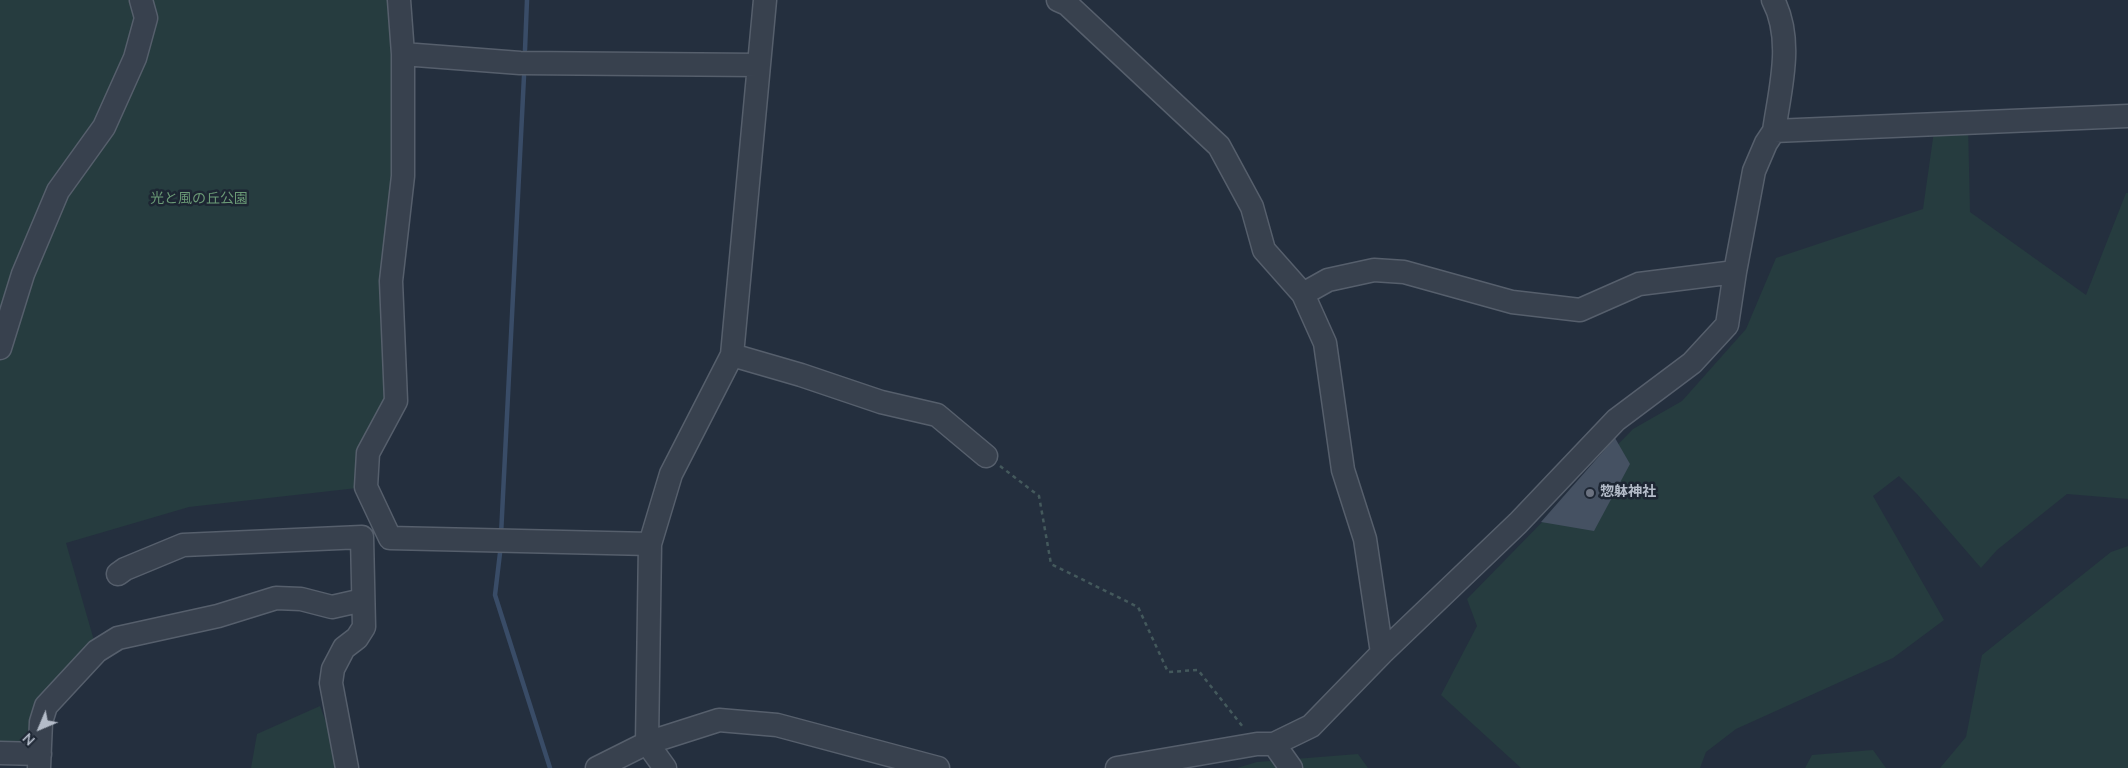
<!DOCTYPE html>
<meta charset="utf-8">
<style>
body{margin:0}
#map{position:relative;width:2128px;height:768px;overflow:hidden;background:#242f3e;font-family:"Nunito Sans",sans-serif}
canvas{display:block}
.north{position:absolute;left:15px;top:703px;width:50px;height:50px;-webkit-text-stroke:4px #1d2633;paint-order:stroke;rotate:225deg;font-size:14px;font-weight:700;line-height:20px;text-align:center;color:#b4bcc9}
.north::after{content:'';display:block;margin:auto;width:18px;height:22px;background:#b4bcc9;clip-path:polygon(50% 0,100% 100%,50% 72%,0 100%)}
</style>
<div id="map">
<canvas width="2128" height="768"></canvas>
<div class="north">N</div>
</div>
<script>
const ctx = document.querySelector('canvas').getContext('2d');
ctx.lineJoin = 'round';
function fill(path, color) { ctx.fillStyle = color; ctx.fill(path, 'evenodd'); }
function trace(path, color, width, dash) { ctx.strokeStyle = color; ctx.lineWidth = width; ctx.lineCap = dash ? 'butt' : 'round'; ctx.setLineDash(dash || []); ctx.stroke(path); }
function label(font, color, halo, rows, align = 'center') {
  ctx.font = font + ' "Nunito Sans","Noto Sans JP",sans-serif'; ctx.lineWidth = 5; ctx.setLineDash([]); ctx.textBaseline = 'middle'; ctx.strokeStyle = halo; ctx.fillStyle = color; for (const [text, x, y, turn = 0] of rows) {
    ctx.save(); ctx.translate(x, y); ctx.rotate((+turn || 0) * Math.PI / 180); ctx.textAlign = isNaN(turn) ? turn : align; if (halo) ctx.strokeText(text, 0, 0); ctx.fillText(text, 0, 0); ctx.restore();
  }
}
fill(new Path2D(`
 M0,0H399L396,401L366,487L189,507L66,543L97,651L46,706L40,754L0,753Z
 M1968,123L1970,212L2086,295L2126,193H2128V499L2067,494L1997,550L1981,568L1917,494L1899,476L1873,496L1944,620L1893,658L1736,729L1706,752L1700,768H1521L1441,695L1477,626L1467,599L1633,429L1682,401L1746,329L1776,258L1923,209L1935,124Z
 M2128,546V768H1940L1966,737L1982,655L2111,552Z
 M320,706L343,768H251L257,734Z
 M1873,750L1886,768H1805L1812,755Z
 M1358,754L1368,768H1237L1257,762Z`), '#263c3f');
trace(new Path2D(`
 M525,50L527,0
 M501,535L524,76
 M500,553L495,595L550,768`), '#394c67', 4.5);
fill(new Path2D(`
 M1615,438L1630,464L1594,531L1541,522Z`), '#455162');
const minor = new Path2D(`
 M399,0L403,54V176L391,281L396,401L368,453L366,487L390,538L650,544
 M1058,0L1067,4L1219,146L1252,207L1264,250L1303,294L1325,343L1343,470L1365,539L1382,653
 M1773,0C1794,40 1780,89 1774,131
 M403,54L520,63L759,65
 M1303,294L1328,280L1374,270L1404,272L1512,302L1580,310L1639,284L1735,272
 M0,348L23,274L58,191L104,127L135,58L146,18L141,0
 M732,355L801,375L881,402L937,415L986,456
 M118,574L125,569L183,545L362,537L364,627L357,638L344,648L333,669L331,683L347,768
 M1274,744L1291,768
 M0,753L40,754
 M39,768L41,722L46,706L97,651L118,638L218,616L276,598L301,599L332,607L363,600
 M597,768L647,743L719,720L777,725L938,768
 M665,768L647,743L650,544L671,474L732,355L765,0
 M1117,768L1257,744H1274L1311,726L1382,653L1518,523L1616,420L1692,363L1727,325L1735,272L1754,171L1766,143L1774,131L2128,116`);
trace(minor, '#565f6c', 25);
trace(new Path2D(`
 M1000,466L1039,496L1051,564L1138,607L1168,672L1198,670L1243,727`), '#44595c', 2.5, [4, 4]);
trace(minor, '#38414e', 22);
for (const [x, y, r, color] of [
 [1590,493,5,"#6b7280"]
]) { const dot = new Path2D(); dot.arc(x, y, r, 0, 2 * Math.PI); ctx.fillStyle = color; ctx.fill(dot); trace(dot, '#1d2633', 2); }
label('14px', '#6b9a76', '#1d2633', [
 ["光と風の丘公園",199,200]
]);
label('bold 14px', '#b4bcc9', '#1d2633', [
 ["惣躰神社",1600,493]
], 'left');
</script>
